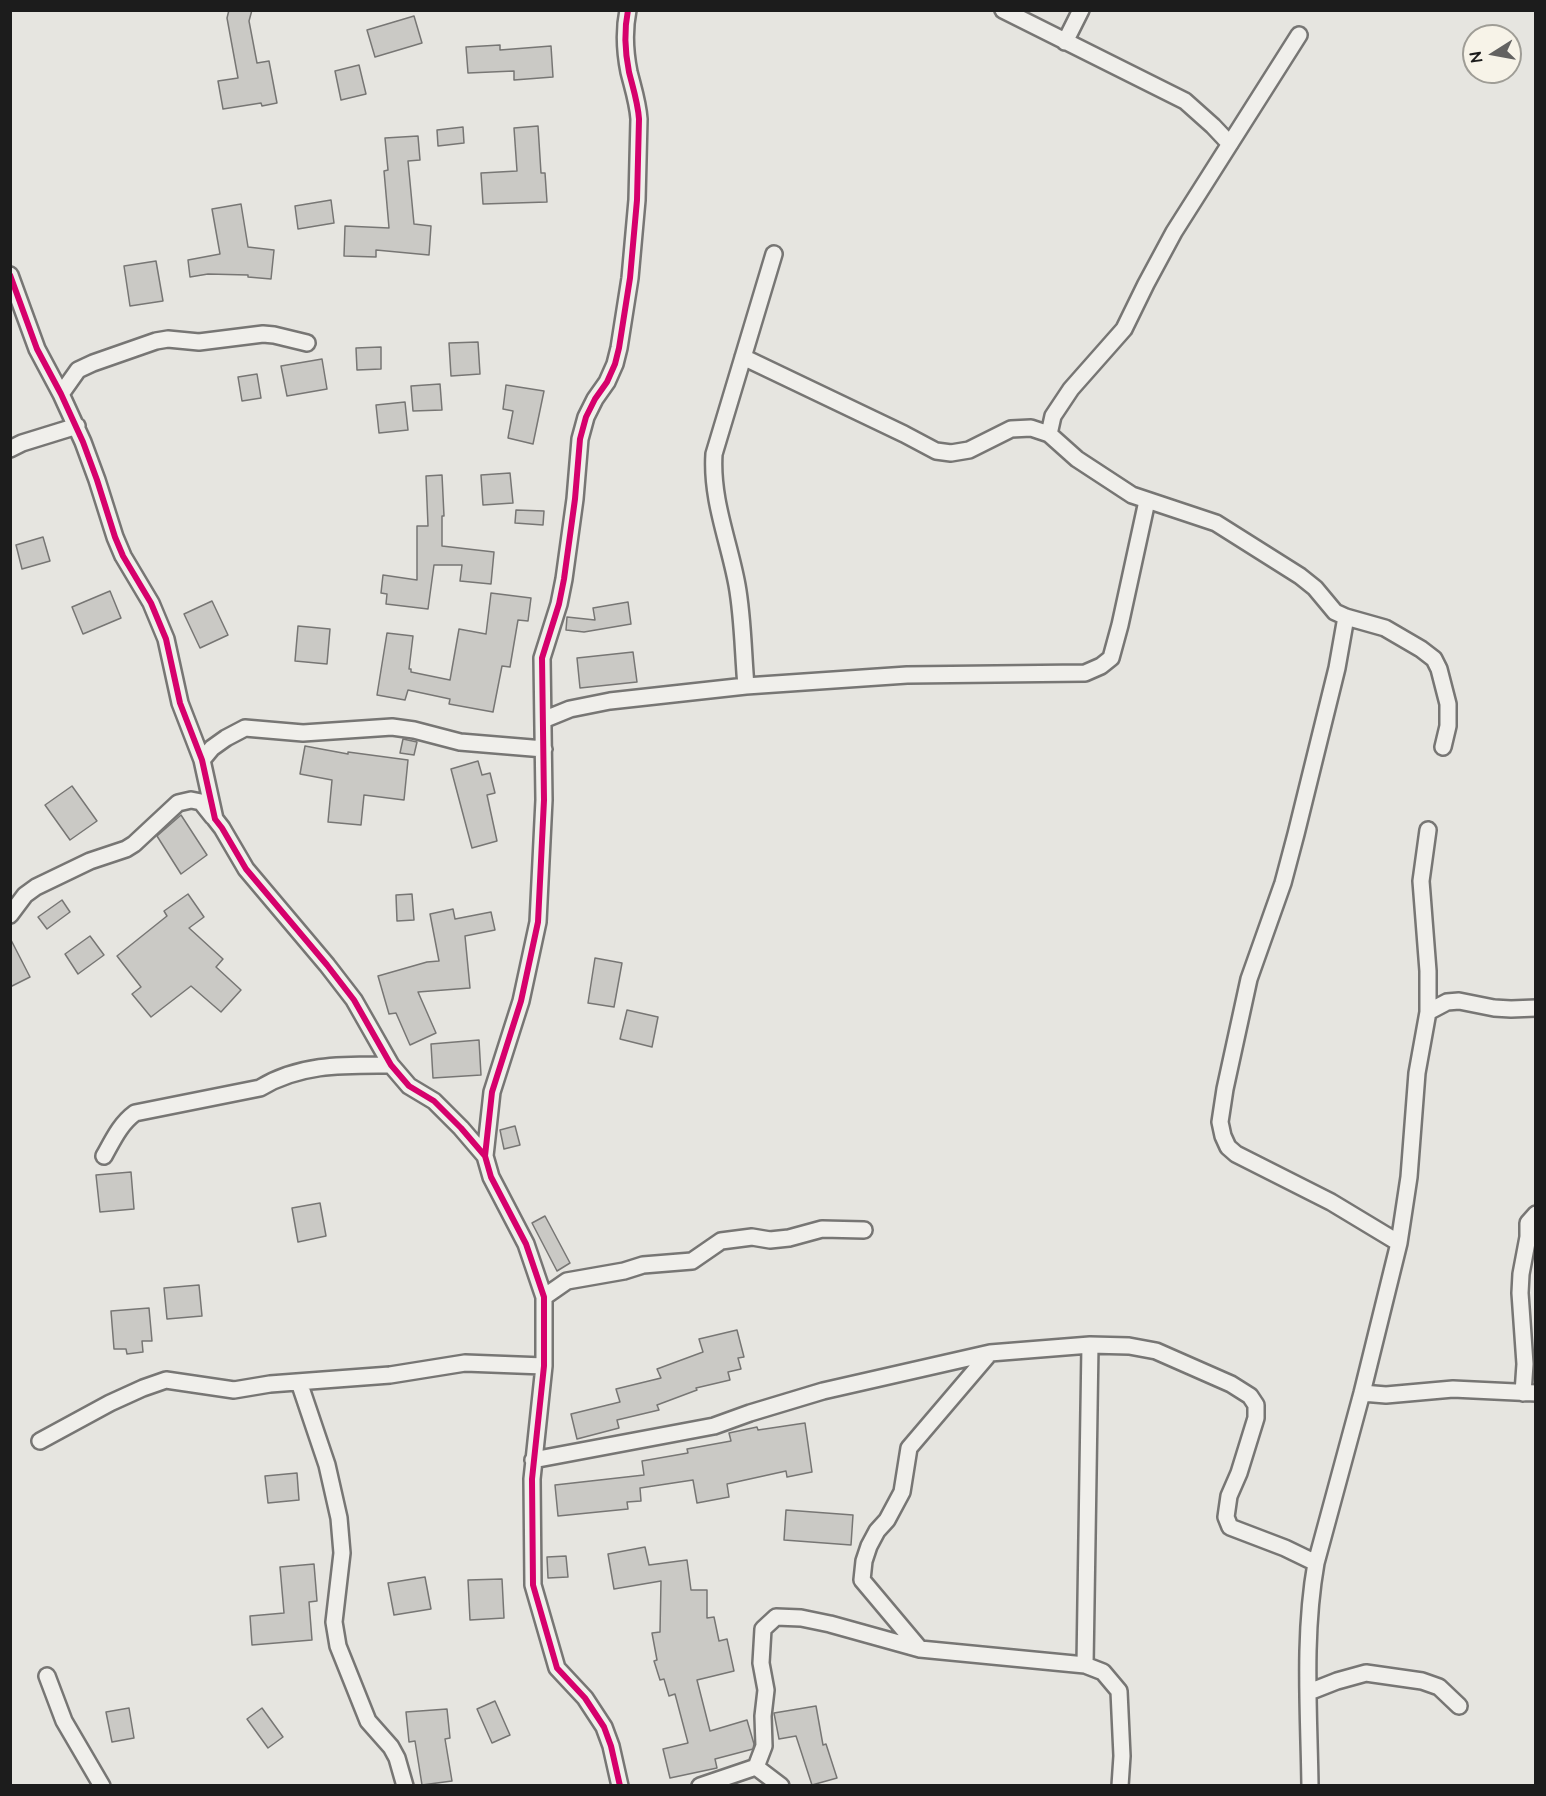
<!DOCTYPE html>
<style>
body{margin:0}
#map{position:relative;width:1546px;height:1796px;overflow:hidden;background:#e6e5e0;font-family:"Architects Daughter",sans-serif}
canvas{display:block}
.frame{position:absolute;inset:0;border:12px solid #1c1c1c;pointer-events:none}
.north{position:absolute;left:1462px;top:24px;width:60px;height:60px;box-sizing:border-box;background:#f7f3e8;border:2px solid #9f9d96;border-radius:50%;rotate:259deg;font-size:16px;font-weight:700;line-height:24px;text-align:center;color:#1c1c1c}
.north::after{content:'';display:block;margin:auto;width:21px;height:27px;background:#636261;clip-path:polygon(50% 0,100% 100%,50% 72%,0 100%)}
</style>
<div id="map">
<canvas width="1546" height="1796"></canvas>
<div class="frame"></div>
<div class="north">N</div>
</div>
<script>
const ctx = document.querySelector('canvas').getContext('2d');
ctx.lineJoin = 'round';
function fill(path, color) { ctx.fillStyle = color; ctx.fill(path, 'evenodd'); }
function trace(path, color, width, dash) { ctx.strokeStyle = color; ctx.lineWidth = width; ctx.lineCap = dash ? 'butt' : 'round'; ctx.setLineDash(dash || []); ctx.stroke(path); }
const building = new Path2D(`
 M229,10H252L249,21L257,63L269,61L277,103L262,106L261,103L223,109L218,81L238,78L227,18Z
 M414,16L422,43L375,57L367,30Z
 M500,45V50L551,46L553,77L514,80V71L468,73L466,47Z
 M359,65L366,94L341,100L335,71Z
 M538,126L541,173H545L547,202L483,204L481,173L517,171L514,128Z
 M463,127L464,143L438,146L437,130Z
 M418,136L420,160L408,161L414,224L431,226L429,255L376,250V257L344,256L345,226L389,228L384,171L388,170L385,138Z
 M331,200L334,223L298,229L295,206Z
 M241,204L248,247L274,250L271,279L248,277V275L208,274L190,277L188,260L220,254L212,209Z
 M156,261L163,301L130,306L124,266Z
 M478,342L480,374L451,376L449,343Z
 M381,347V369L357,370L356,348Z
 M322,359L327,389L287,396L281,366Z
 M257,374L261,398L242,401L238,377Z
 M440,384L442,410L413,411L411,386Z
 M506,385L544,391L533,444L508,438L513,411L503,409Z
 M405,402L408,430L379,433L376,405Z
 M510,473L513,503L483,505L481,475Z
 M442,475L444,516H442V546L494,552L491,584L460,581L462,565H434L428,609L386,604L387,594L381,593L383,575L417,580V526H428L426,476Z
 M516,510L544,511L543,525L515,523Z
 M43,537L50,561L22,569L16,545Z
 M110,591L121,618L83,634L72,607Z
 M491,593L531,598L528,621L518,620L510,667L502,666L493,712L449,704L450,699L408,690L405,700L377,695L387,633L413,636L409,669H411V672L450,680L459,629L486,634Z
 M212,601L228,635L200,648L184,614Z
 M628,602L631,624L584,632L566,630L567,617L595,620L593,608Z
 M298,626L330,629L327,664L295,661Z
 M633,652L637,682L580,688L577,658Z
 M403,739L417,742L414,755L400,753Z
 M305,746L348,754V752L408,760L404,800L364,795L361,825L328,822L332,780L300,774Z
 M478,761L482,775L490,773L495,793L487,795L497,841L472,848L451,769Z
 M72,786L97,821L70,840L45,805Z
 M181,815L207,855L181,874L157,836Z
 M188,894L204,917L189,928L223,959L216,967L241,990L221,1012L191,986L151,1017L132,994L141,987L117,956L167,916L164,911Z
 M412,894L414,920L397,921L396,895Z
 M62,900L70,912L47,929L38,917Z
 M453,909L455,919L491,912L495,930L465,936L470,988L418,992L436,1033L410,1045L396,1013L389,1014L378,976L427,962L439,961L430,914Z
 M90,936L104,955L78,974L65,954Z
 M10,938L30,977L10,987Z
 M595,958L622,963L614,1007L588,1003Z
 M627,1010L658,1017L652,1047L620,1039Z
 M479,1040L481,1075L433,1078L431,1044Z
 M515,1126L520,1145L504,1149L500,1130Z
 M131,1172L134,1209L100,1212L96,1175Z
 M320,1203L326,1236L298,1242L292,1208Z
 M545,1216L570,1263L557,1271L532,1223Z
 M199,1285L202,1316L167,1319L164,1288Z
 M149,1308L152,1341H142L143,1352L127,1354L126,1349H114L111,1311Z
 M737,1330L744,1357L738,1358L741,1369L728,1372L730,1380L696,1388L697,1390L657,1405L659,1410L617,1420L619,1428L577,1439L571,1414L620,1402L616,1389L661,1378L657,1369L703,1352L699,1339Z
 M805,1423L812,1472L787,1477L786,1471L727,1484L729,1497L697,1503L693,1480L640,1488L641,1501L627,1502L628,1509L558,1516L555,1485L644,1475L642,1461L688,1453L687,1449L731,1441L729,1433L757,1427L758,1430Z
 M297,1473L299,1500L268,1503L265,1476Z
 M786,1510L853,1515L851,1545L784,1540Z
 M645,1547L649,1565L687,1560L691,1590H707V1618L714,1617L719,1641L727,1639L734,1671L697,1680L710,1731L747,1720L754,1744L753,1749L715,1759L717,1768L670,1778L663,1749L688,1743L675,1694L669,1696L664,1679L660,1680L654,1661L657,1660L652,1633L660,1632L661,1581L614,1589L608,1554Z
 M566,1556L568,1577L548,1578L547,1557Z
 M314,1564L317,1601L309,1602L312,1640L252,1645L250,1616L284,1613L280,1567Z
 M425,1577L431,1609L394,1615L388,1583Z
 M502,1579L504,1618L470,1620L468,1580Z
 M495,1701L510,1735L492,1743L477,1709Z
 M816,1706L823,1745L826,1744L837,1778L812,1785L796,1736L779,1739L774,1713Z
 M129,1708L134,1738L112,1742L106,1712Z
 M262,1708L283,1737L268,1748L247,1719Z
 M447,1709L450,1738L445,1739L452,1781L422,1785L415,1741L409,1742L406,1712Z`);
fill(building, '#cac9c5');
trace(building, '#777674', 1.5);
const minor = new Path2D(`
 M1003,10L1185,101L1213,126L1230,144
 M1065,42L1081,10
 M10,275L37,349L61,394L83,442L97,480L115,537L123,556L151,603L166,639L180,703L202,760L215,819L222,828L246,869L327,965L354,1000L391,1065L409,1086L434,1101L461,1128L485,1156L491,1177L526,1244L544,1297V1366L532,1479L533,1585L557,1668L585,1698L604,1727L611,1746L620,1786
 M743,357L904,434L936,451L951,453L969,450L1011,429L1031,428L1049,434L1077,459L1132,495L1216,523L1300,576L1315,588L1335,612L1346,617L1385,628L1421,649L1434,659L1439,669L1448,704V726L1443,747
 M61,394L78,370L93,363L156,341L168,339L199,342L263,334L274,335L307,343
 M1049,434L1053,416L1071,389L1124,329L1146,284L1174,232L1299,35
 M10,449L22,443L77,426
 M1346,617L1337,668L1296,834L1283,883L1249,979L1225,1089L1220,1122L1223,1136L1228,1147L1236,1154L1331,1202L1399,1243
 M746,686C743,652 743,618 737,585C729,541 711,500 714,454L774,254
 M543,720L570,709L610,701L746,686L907,675L1085,673L1101,666L1111,658L1120,625L1147,501
 M202,760L212,748L226,738L245,728L303,733L392,727L414,730L460,742L544,749
 M10,915L25,895L36,887L90,861L126,849L134,844L178,803L191,800L201,802L213,817
 M1428,1012L1447,1002L1459,1001L1494,1008L1511,1009L1536,1008
 M104,1156C113,1140 120,1124 135,1113L260,1088C301,1063 346,1065 391,1065
 M485,1156L492,1092L521,1001L538,922L544,800L542,658L559,604L564,579L575,499L580,439L586,417L595,399L607,382L615,364L619,348L630,278L637,200L639,119C638,103 633,88 629,72C625,52 624,30 628,10
 M544,1297L567,1281L624,1271L643,1265L692,1261L721,1241L752,1237L770,1240L789,1238L822,1229L864,1230
 M299,1382L327,1465L339,1518L342,1553L334,1622L338,1646L368,1721L391,1747L397,1758L405,1786
 M1362,1393L1386,1395L1453,1389L1536,1393
 M1523,1393L1525,1364L1520,1293L1521,1274L1528,1237V1223L1536,1214
 M40,1441L110,1403L143,1388L166,1380L234,1390L270,1384L390,1375L465,1363L544,1366
 M533,1460L714,1426L750,1413L823,1391L990,1353L1090,1345L1129,1346L1156,1351L1231,1384L1250,1396L1256,1405V1418L1239,1473L1229,1496L1226,1517L1230,1527L1285,1548L1316,1563
 M920,1649L862,1580L864,1561L869,1546L877,1531L887,1520L902,1492L909,1448L990,1353
 M1085,1665L1090,1345
 M47,1676L64,1721L102,1786
 M1309,1692L1337,1681L1366,1673L1422,1681L1439,1687L1459,1706
 M756,1767L764,1746L763,1716L766,1690L761,1663L763,1629L776,1617L801,1618L830,1624L920,1649L1085,1665L1103,1672L1119,1691L1122,1756L1120,1786
 M756,1767L781,1786
 M700,1786L756,1767
 M1310,1786C1309,1712 1303,1636 1316,1563L1362,1393L1399,1243L1409,1177L1417,1073L1428,1012V971L1421,881L1428,830`);
trace(minor, '#777674', 20);
trace(minor, '#f0efeb', 15);
trace(new Path2D(`
 M10,275L37,349L61,394L83,442L97,480L115,537L123,556L151,603L166,639L180,703L202,760L215,819L222,828L246,869L327,965L354,1000L391,1065L409,1086L434,1101L461,1128L485,1156L491,1177L526,1244L544,1297V1366L532,1479L533,1585L557,1668L585,1698L604,1727L611,1746L620,1786
 M485,1156L492,1092L521,1001L538,922L544,800L542,658L559,604L564,579L575,499L580,439L586,417L595,399L607,382L615,364L619,348L630,278L637,200L639,119C638,103 633,88 629,72C625,52 624,30 628,10`), '#d6006c', 6);
</script>
